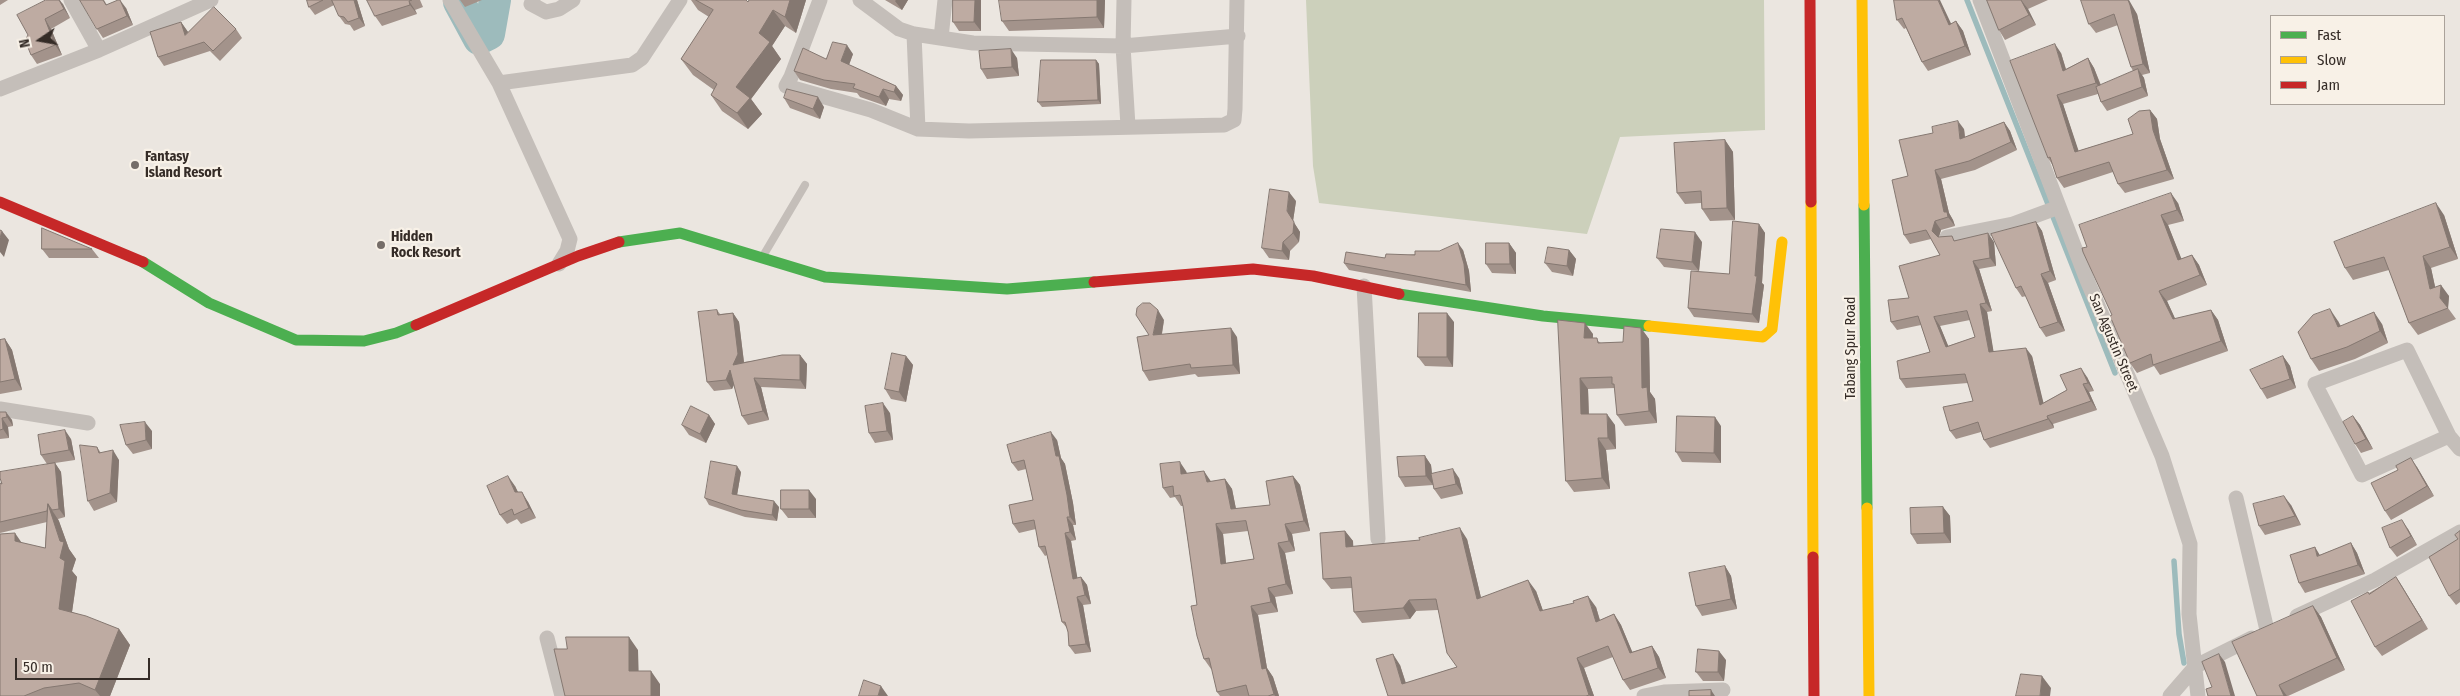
<!DOCTYPE html>
<style>
body{margin:0}
#map{position:relative;width:2460px;height:696px;overflow:hidden;background:#ebe6e0;font-family:"Fira Sans Condensed",sans-serif}
canvas{display:block}
.legend{position:absolute;left:2270px;top:15px;width:175px;height:90px;box-sizing:border-box;background:#f8f1e7;border:1px solid #aaa29a;margin:0;padding:6px 9px;list-style:none;font-size:15px;color:#352c27}
.legend li{display:flex;align-items:center;gap:10px;height:25px}
.legend b{width:25px;border:1px solid #aaa29a}
.north{position:absolute;left:15px;top:15px;width:50px;height:50px;-webkit-text-stroke:4px #f8f1e7;paint-order:stroke;rotate:258deg;font-size:14px;font-weight:700;line-height:20px;text-align:center;color:#352c27}
.north::after{content:'';display:block;margin:auto;width:18px;height:22px;background:#352c27;clip-path:polygon(50% 0,100% 100%,50% 72%,0 100%)}
.scale{position:absolute;left:15px;top:658px;width:135px;height:22px;box-sizing:border-box;border:2px solid #352c27;border-top:0;padding-left:6px;font-size:15px;line-height:18px;white-space:nowrap;color:#352c27;-webkit-text-stroke:4px #f8f1e7;paint-order:stroke}
</style>
<div id="map">
<canvas width="2460" height="696"></canvas>
<ul class="legend">
<li><b style="height:6px;background:#4caf50"></b>Fast</li>
<li><b style="height:6px;background:#ffc107"></b>Slow</li>
<li><b style="height:6px;background:#c62828"></b>Jam</li>
</ul>
<div class="north">N</div>
<div class="scale">50 m</div>
</div>
<script>
const ctx = document.querySelector('canvas').getContext('2d');
ctx.lineJoin = 'round';
function fill(path, color) { ctx.fillStyle = color; ctx.fill(path, 'evenodd'); }
function trace(path, color, width, dash) { ctx.strokeStyle = color; ctx.lineWidth = width; ctx.lineCap = dash ? 'butt' : 'round'; ctx.setLineDash(dash || []); ctx.stroke(path); }
function label(font, color, halo, rows, align = 'center') {
  ctx.font = font + ' "Fira Sans Condensed",sans-serif'; ctx.lineWidth = 4.5; ctx.setLineDash([]); ctx.textBaseline = 'middle'; ctx.strokeStyle = halo; ctx.fillStyle = color; for (const [text, x, y, turn = 0] of rows) {
    ctx.save(); ctx.translate(x, y); ctx.rotate((+turn || 0) * Math.PI / 180); ctx.textAlign = isNaN(turn) ? turn : align; if (halo) ctx.strokeText(text, 0, 0); ctx.fillText(text, 0, 0); ctx.restore();
  }
}
fill(new Path2D(`
 M1306,0H1764L1765,130L1620,137L1587,234L1319,203L1313,166Z`), '#ccd0bb');
trace(new Path2D(`
 M1967,0L2115,373
 M2174,561L2179,634L2184,663`), '#9dbbbc', 5.5);
trace(new Path2D(`
 M459,2L479,39L489,34L495,0`), '#9dbbbc', 32);
trace(new Path2D(`
 M763,256L805,185`), '#c4beb9', 8);
trace(new Path2D(`
 M71,0L99,50
 M450,0L499,83L570,239L567,251L559,264
 M533,0L531,4L546,12L559,9L573,0
 M820,0L791,77L786,86L871,110L918,129L969,131L1224,125L1234,120L1235,109L1237,0
 M860,0L899,29L914,34L973,43L1123,46L1238,36
 M1124,0L1123,46L1128,126
 M1980,0L2087,280L2162,456L2190,544L2189,614L2198,696
 M914,34L918,129
 M941,38L945,0
 M499,83L632,65L642,58L680,0
 M0,89L99,50L211,0
 M1947,237L2013,224L2059,207
 M1364,286L1378,539
 M0,409L88,423
 M2449,436L2362,475L2315,384L2407,350L2449,436L2460,449
 M2236,498L2267,630
 M2297,616L2375,580L2460,532
 M547,638L562,696
 M1644,696L1664,692L1723,690
 M2170,696L2196,666L2252,638`), '#c4beb9', 15);
trace(new Path2D(`
 M1864,205L1867,508
 M619,242L680,233L825,277L1007,289L1094,282
 M143,262L209,303L296,340L364,341L396,333L416,325
 M1399,294L1543,316L1649,326`), '#4caf50', 11);
trace(new Path2D(`
 M1862,0L1864,205
 M1811,202L1813,557
 M1649,326L1763,337L1772,329L1782,242
 M1867,508L1869,696`), '#ffc107', 11);
trace(new Path2D(`
 M1810,0L1811,202
 M0,202L143,262
 M1094,282L1253,269L1313,276L1399,294
 M416,325L578,256L619,242
 M1813,557L1814,696`), '#c62828', 11);
fill(new Path2D(`
 M0,0H8L0,5Z
 M46,0H60L70,18L51,29L62,55L37,64L31,55Z
 M80,0H104L107,5L126,8L133,25L103,38L97,29Z
 M307,0H357L365,26L354,31L350,25L345,24L339,16L334,5L315,15L309,7Z
 M367,0H420L423,7L415,10L417,14L382,26L375,16Z
 M460,0H482L465,7Z
 M691,0H746L748,2L806,0L796,33L785,26L772,46L781,59L751,99L762,114L748,129L722,111L711,95L714,90L693,75L681,59L709,17L698,10Z
 M885,0H908L902,10Z
 M953,0H981V31H959L953,22Z
 M1105,0L1104,28L1009,31L1002,21Z
 M1894,0L1951,24L1956,21L1963,31L1971,55L1928,71L1922,62L1906,28L1904,29L1897,20Z
 M1987,0H2048L2028,9L2036,25L2005,40L1999,30Z
 M2081,0L2137,14L2150,73L2142,75L2144,78L2148,96L2107,111L2101,102L2098,94L2063,104L2078,151L2133,134L2150,110L2157,119L2160,139L2174,179L2125,193L2118,184L2113,172L2064,188L2057,178L2053,166L2048,158L2061,53L2066,69L2088,58L2094,68L2101,85L2133,71L2131,67L2118,25L2096,33L2089,24Z
 M181,22L188,32L236,29L242,38L220,61L210,51L164,66L158,57Z
 M853,54L849,65L896,86L903,95L901,101L889,99L886,106L860,97L857,93L831,89L800,80L794,71L826,59Z
 M1017,58L1019,76L987,79L981,69Z
 M1096,60L1099,64L1101,104L1042,107L1038,102Z
 M784,98L824,107L820,119L790,108Z
 M2004,122L2010,131L2017,150L1975,170L1941,179L1949,213L1953,220L1955,226L1941,230L1939,237L1956,241L1994,242L1996,266L1979,269L1992,311L1987,312L1993,351L2032,356L2043,403L2067,390L2087,377L2094,391L2089,392L2097,410L2053,424L2054,428L1990,448L1984,440L1981,432L1956,439L1950,431L1973,401L1968,383L1906,388L1900,379L1930,352L1921,325L1897,330L1891,322L1940,255L1931,239L1910,244L1904,235L1908,176L1964,129L1965,137ZM1970,320L1975,337L1948,346L1940,326Z
 M1725,140L1733,152L1735,220L1710,221L1702,209L1701,203L1685,204L1677,193Z
 M1296,201L1293,221L1300,232L1299,242L1290,251L1289,260L1269,258L1262,248Z
 M2178,203L2184,221L2168,225L2181,259L2192,255L2199,265L2207,285L2167,301L2175,319L2211,310L2218,320L2228,351L2160,375L2154,366L2137,373L2130,363L2087,247Z
 M2444,215L2458,259L2431,268L2435,287L2449,296L2448,308L2456,319L2418,335L2409,323L2389,270L2353,280L2345,268Z
 M2036,222L2042,231L2056,280L2048,283L2065,331L2046,337L2040,328L2026,296L2022,297L2016,288Z
 M1759,224L1765,233L1762,283L1764,285L1759,323L1694,317L1688,308L1729,274Z
 M1702,242L1699,271L1664,267L1657,258Z
 M1509,243L1516,253V274L1492,273L1486,264Z
 M42,249H92L99,258H49Z
 M1463,250L1469,271L1471,292L1349,270L1344,263L1439,251Z
 M1569,250L1576,259L1573,276L1552,272L1545,263Z
 M717,310L720,314L733,313L739,322L744,362L800,355L807,364L806,389L761,387L769,420L748,425L742,416L734,385L732,389L714,391L707,382Z
 M1164,320L1162,334L1237,337L1240,374L1198,377L1195,374L1149,381L1143,371Z
 M1558,320L1593,334V338L1601,343L1623,342L1641,328L1649,339L1650,392L1655,399L1657,423L1625,426L1617,415L1615,388L1588,389L1589,414L1615,425L1616,449L1606,450L1610,489L1574,492L1566,481Z
 M2338,321L2341,326L2382,324L2388,343L2355,359L2319,371L2311,359Z
 M1454,322L1453,367L1425,366L1418,357Z
 M5,339L12,350L22,390L0,394V340Z
 M906,356L913,365L906,402L891,399L885,389Z
 M2283,356L2290,366L2296,388L2267,399L2261,389Z
 M0,412L12,420L13,426L8,427L9,438L0,439Z
 M890,413L893,440L875,443L869,433Z
 M709,415L715,424L706,443L689,435L682,425Z
 M2353,416L2360,425L2373,449L2361,453L2355,444Z
 M1721,426V463L1682,462L1676,452Z
 M152,431V449L133,454L126,445Z
 M71,439L75,460L55,463L61,472L65,517L58,519L69,549L76,559L72,571L77,577L72,612L119,629L130,645L110,696H0L22,543L45,548L47,522L0,533V483L2,484L47,464L41,455Z
 M1057,440L1061,458L1065,464L1073,503L1076,525H1073L1076,540L1071,541L1077,578L1081,577L1087,585L1091,604L1083,605L1091,652L1075,654L1069,646L1068,632L1067,628L1062,622L1047,555L1045,556L1039,547L1036,529L1019,533L1013,524L1033,500L1026,469L1018,471L1012,463Z
 M97,447L101,453L119,460L117,502L94,511L88,501Z
 M1425,456L1431,465L1432,473L1459,478L1463,494L1441,499L1434,489L1432,480L1433,485L1405,487L1399,477Z
 M2417,467L2434,496L2391,520L2385,511Z
 M1186,471L1187,473L1210,480L1211,482L1225,479L1232,489L1236,509L1270,505L1293,476L1300,485L1310,531L1292,534L1295,551L1285,553L1293,594L1275,597L1278,612L1258,615L1267,668L1273,677L1279,696H1220L1217,692L1212,668L1211,669L1204,659L1197,605L1183,506H1181L1175,497L1170,498L1163,488ZM1248,531L1254,559L1226,563L1223,534Z
 M741,472L737,495L779,507L777,521L745,517L709,505L705,498Z
 M515,486L518,492L528,502L536,518L521,524L517,519L507,524L500,515Z
 M816,499V518H788L781,509Z
 M2291,505L2301,525L2265,535L2259,526Z
 M1943,507L1950,516L1951,543L1917,544L1911,534Z
 M2408,529L2417,545L2397,557L2390,548Z
 M1345,531L1353,541V547L1467,539L1481,598L1536,591L1543,611L1596,607L1600,620L1614,614L1621,625L1632,652L1652,646L1659,657L1666,678L1630,690L1623,680L1613,657L1584,668L1594,696H1388L1400,665L1406,683L1457,667L1438,610L1416,611L1410,619L1362,623L1354,612L1352,588L1331,589L1323,579Z
 M2460,531V602L2456,605L2449,596L2458,539Z
 M2351,543L2357,553L2365,574L2305,593L2299,583L2320,555Z
 M1725,566L1731,576L1737,609L1702,616L1696,606Z
 M2396,577L2428,629L2382,656L2375,647L2369,593Z
 M2313,606L2321,617L2345,670L2288,696H2257Z
 M1726,660L1724,681H1703L1696,672Z`), '#a3938b');
fill(new Path2D(`
 M59,0L63,4L70,18L64,9Z
 M120,0L126,8L133,25L127,16Z
 M354,0H357L365,26L359,18Z
 M790,0H806L796,33L785,17Z
 M896,0H908L902,10L895,1Z
 M975,0H981V31L974,22Z
 M1097,0H1105L1104,28L1097,17Z
 M1938,0H1940L1956,34L1949,25Z
 M2021,0L2028,9L2036,25L2029,15Z
 M2128,0H2129L2137,14L2150,73L2143,64Z
 M409,1L415,10L417,14L410,5Z
 M773,10L785,26L772,46L781,59L751,99L762,114L748,129L737,113L736,87L759,33Z
 M45,19L51,29L62,55L55,45Z
 M1956,21L1963,31L1971,55L1965,46Z
 M181,22L188,32L192,44L185,35Z
 M2055,44L2061,53L2069,80L2063,71Z
 M847,45L853,54L847,70L841,61Z
 M1011,49L1017,58L1019,76L1012,67Z
 M2088,58L2094,68L2103,92L2096,83Z
 M1096,60L1099,64L1101,104L1098,100Z
 M2138,69L2144,78L2148,96L2142,87Z
 M896,86L903,95L901,101L894,92Z
 M883,89L889,99L886,106L879,97Z
 M2057,95L2063,104L2082,161L2075,152Z
 M818,97L824,107L820,119L813,109Z
 M2150,110L2157,119L2160,139L2174,179L2167,170L2153,130Z
 M1958,121L1964,129L1966,148L1960,139Z
 M2004,122L2010,131L2017,150L2011,142Z
 M1725,140L1733,152L1735,220L1727,208Z
 M1935,170L1941,179L1949,213L1953,220L1955,226L1944,212Z
 M1289,192L1296,201L1293,221L1300,232L1299,242L1293,233L1287,211Z
 M2171,193L2178,203L2184,221L2177,210Z
 M2436,203L2444,215L2458,259L2450,247Z
 M2161,215L2168,225L2186,270L2178,260Z
 M1935,221L1941,230L1938,239L1932,231Z
 M2036,222L2042,231L2056,280L2050,271Z
 M1759,224L1765,233L1762,283L1764,285L1759,323L1752,314Z
 M2,231L9,240L4,257L0,252V238Z
 M1695,232L1702,242L1699,271L1692,262Z
 M1988,233L1994,242L1996,266L1990,258Z
 M1283,242L1290,251L1289,260L1282,251Z
 M1458,243L1463,250L1469,271L1471,292L1466,285Z
 M1509,243L1516,253V274L1510,264Z
 M1569,250L1576,259L1573,276L1567,266Z
 M2192,255L2199,265L2207,285L2200,275Z
 M2423,256L2431,268L2438,300L2430,289Z
 M1973,261L1979,269L1992,311L1986,303Z
 M2041,274L2048,283L2065,331L2058,322Z
 M2441,285L2449,296L2448,308L2440,298Z
 M2159,291L2167,301L2180,329L2173,319Z
 M1980,304L1987,312L1995,360L1989,352Z
 M2330,309L2338,321L2346,339L2338,327Z
 M1158,310L1164,320L1160,344L1153,335Z
 M2211,310L2218,320L2228,351L2221,341Z
 M2374,312L2382,324L2388,343L2380,331Z
 M733,313L739,322L744,363L733,365Z
 M1447,313L1454,322L1453,367L1447,357Z
 M1934,317L1940,326L1952,355L1946,347Z
 M1585,323L1593,334L1592,349L1584,338Z
 M1231,328L1237,337L1240,374L1233,365Z
 M1641,328L1649,339L1650,392L1655,399L1657,423L1649,411L1642,388Z
 M5,339L12,350L22,390L15,379Z
 M2026,348L2032,356L2046,413L2040,405Z
 M800,355L807,364L806,389L800,380Z
 M906,356L913,365L906,402L899,392Z
 M2283,356L2290,366L2296,388L2290,379Z
 M2081,368L2087,377L2094,391L2088,383Z
 M730,370L736,379L732,389L726,380Z
 M754,378L761,387L769,420L763,411Z
 M1580,378L1588,389L1589,425L1581,414Z
 M2083,384L2089,392L2097,410L2091,401Z
 M883,403L890,413L893,440L887,431Z
 M6,412L12,420L13,426L7,417Z
 M1607,414L1615,425L1616,449L1608,438Z
 M709,415L715,424L706,443L700,434Z
 M2047,416L2053,424L2054,428L2048,419Z
 M2353,416L2360,425L2373,449L2366,439Z
 M1715,417L1721,426V463L1714,453Z
 M2,418L8,427L9,438L3,429Z
 M145,422L152,431V449L146,440Z
 M65,430L71,439L75,460L69,450Z
 M1051,432L1057,440L1061,458L1065,464L1073,503L1076,525L1070,517Z
 M1598,438L1606,450L1610,489L1602,478Z
 M113,450L119,460L117,502L110,493Z
 M1425,456L1431,465L1433,485L1426,476Z
 M2411,458L2417,467L2434,496L2427,486Z
 M1180,462L1186,471L1188,483L1181,474Z
 M55,463L61,472L65,517L59,509Z
 M737,466L741,472L736,501L732,494Z
 M1453,469L1459,478L1463,494L1456,484Z
 M1204,471L1210,480L1214,492L1207,482Z
 M508,476L515,486L522,501L515,492Z
 M1293,476L1300,485L1310,531L1304,521Z
 M1225,479L1232,489L1238,519L1231,509Z
 M809,490L816,499V518L809,509Z
 M522,492L528,502L536,518L529,508Z
 M2284,496L2291,505L2301,525L2295,516Z
 M774,501L779,507L777,521L772,515Z
 M48,504L59,521L69,549L76,559L72,571L77,577L70,626L59,609L60,541Z
 M1943,507L1950,516L1951,543L1944,533Z
 M1067,517L1073,525L1076,540L1070,532Z
 M2402,520L2408,529L2417,545L2411,536Z
 M1216,524L1223,534L1227,573L1221,564Z
 M1285,524L1292,534L1295,551L1289,541Z
 M1460,528L1467,539L1484,610L1477,599Z
 M1345,531L1353,541L1354,558L1346,547Z
 M15,533L26,549L15,541Z
 M1065,533L1071,541L1079,587L1073,579Z
 M1278,543L1285,553L1293,594L1286,584Z
 M2351,543L2357,553L2365,574L2358,565Z
 M2315,547L2321,557L2317,556Z
 M1725,566L1731,576L1737,609L1731,599Z
 M1081,577L1087,585L1091,604L1085,595Z
 M2396,577L2402,586L2428,629L2422,620Z
 M1528,580L1536,591L1547,622L1540,611Z
 M1268,588L1275,597L1278,612L1271,602Z
 M1588,596L1596,607L1603,632L1596,622Z
 M1077,597L1083,605L1091,652L1086,644Z
 M1409,600L1416,611L1410,619L1403,608Z
 M1251,606L1258,615L1267,668L1273,677L1279,696H1275L1274,694L1262,669Z
 M2313,606L2321,617L2345,670L2337,658Z
 M1614,614L1621,625L1637,663L1630,653Z
 M119,629L130,645L110,696H100L95,690Z
 M629,637L638,650L639,684L629,671Z
 M1652,646L1659,657L1666,678L1658,668Z
 M1719,651L1726,660L1724,681L1718,672Z
 M1393,654L1400,665L1409,694L1402,684Z
 M2219,654L2225,662L2235,696H2231Z
 M1577,658L1584,668L1594,696H1590L1589,695Z
 M651,671L660,684V696H651Z
 M2042,676L2051,688L2050,696H2040Z
 M2279,685L2287,696H2284Z
 M881,686L888,696H878Z
 M1711,690L1715,696H1711Z`), '#857871');
const building = new Path2D(`
 M46,0H59L64,9L45,19L55,45L31,55L25,40L28,35L17,15Z
 M80,0H103L106,5L118,0H120L127,16L97,29Z
 M307,0H323L309,7Z
 M332,0H354L359,18L348,22L344,17L339,16Z
 M367,0H412L409,1L410,5L375,16Z
 M696,0H746L748,2L749,0H790L785,17L773,10L759,33L770,42L736,87L750,98L737,113L711,95L717,84L681,59L713,10Z
 M953,0H975L974,22H953Z
 M999,0H1097V17L1002,21Z
 M1894,0H1938L1949,25L1956,21L1965,46L1922,62L1902,18L1897,20Z
 M1987,0H2021L2029,15L1999,30Z
 M2081,0H2128L2130,5L2143,64L2131,67L2114,14L2089,24Z
 M214,7L236,29L213,51L204,42L158,57L150,32L181,22L185,35Z
 M833,42L847,45L841,61L896,86L894,92L883,89L879,97L853,88L855,84L824,80L794,71L803,48L826,59Z
 M2055,44L2063,71L2088,58L2096,83L2057,95L2075,152L2133,134L2128,119L2139,111L2150,110L2153,130L2167,170L2118,184L2109,162L2057,178L2050,157L2048,158L2010,61Z
 M1011,49L1012,67L981,69L979,51Z
 M1041,60H1096L1098,100L1038,102Z
 M2138,69L2142,87L2101,102L2096,87Z
 M787,89L818,97L813,109L784,98Z
 M1958,121L1960,139L2004,122L2011,142L1969,161L1935,170L1944,212H1947L1948,217L1935,221L1932,231L1938,237L1952,236L1954,241L1988,233L1990,258L1973,261L1986,303L1980,304L1989,352L2026,348L2040,405L2067,390L2060,375L2081,368L2088,383L2083,384L2091,401L2047,416L2048,419L1984,440L1978,422L1950,431L1943,407L1973,401L1965,374L1900,379L1897,361L1930,352L1918,316L1891,322L1888,300L1909,298L1899,266L1940,255L1926,230L1904,235L1892,180L1908,176L1899,140L1933,133L1932,127ZM1967,311L1975,337L1946,347L1934,317Z
 M1725,140L1727,208L1702,209L1701,191L1677,193L1674,143Z
 M1270,189L1289,192L1287,211L1294,222L1293,233L1283,242L1282,251L1262,248Z
 M2171,193L2177,210L2161,215L2178,260L2192,255L2200,275L2159,291L2173,319L2211,310L2221,341L2153,365L2151,354L2130,363L2110,316L2112,315L2083,252L2082,248L2087,247L2079,225Z
 M2436,203L2450,247L2423,256L2430,289L2441,285L2440,298L2448,308L2409,323L2384,257L2345,268L2334,242Z
 M1733,221L1759,224L1755,276H1757L1752,314L1688,308L1691,271L1729,274Z
 M2036,222L2050,271L2041,274L2058,322L2040,328L2021,286L2016,288L1991,234Z
 M42,228L92,249H42Z
 M1661,229L1695,232L1692,262L1657,258Z
 M0,230L2,231L0,238Z
 M1458,243L1464,264L1466,285L1344,263L1346,252L1385,258L1386,254L1415,255V251H1439Z
 M1486,243H1509L1510,264H1486Z
 M1548,247L1569,250L1567,266L1545,263Z
 M1143,303H1150L1158,310L1153,335L1231,328L1233,365L1191,368L1190,364L1143,371L1137,337L1149,335L1136,315L1137,308Z
 M2330,309L2338,327L2374,312L2380,331L2347,347L2311,359L2298,332L2313,315Z
 M717,310L718,315L733,313L738,354L733,365L782,355H800V380L754,378L763,411L742,416L730,370L726,380L707,382L698,312Z
 M1419,313H1447V357H1418Z
 M1558,320L1585,323L1584,338H1597L1598,343L1623,342L1624,326L1641,328L1642,388L1647,387L1649,411L1617,415L1614,384H1612V377L1580,378L1581,414H1607L1608,438H1598L1602,478L1566,481Z
 M5,339L15,379L0,382V340Z
 M892,353L906,356L899,392L885,389Z
 M2283,356L2290,379L2261,389L2250,370Z
 M883,403L887,431L869,433L865,406Z
 M691,406L709,415L700,434L682,425Z
 M0,412H6L7,417L2,418L3,429L0,430Z
 M1677,416L1715,417L1714,453L1676,452Z
 M2353,416L2366,439L2355,444L2343,422Z
 M145,422L146,440L126,445L120,425Z
 M65,430L69,450L41,455L38,435Z
 M1051,432L1056,456H1059L1067,495L1070,517H1067L1070,532L1065,533L1073,579L1081,577L1085,595L1077,597L1086,644L1069,646L1068,632L1065,622H1062L1045,546L1039,547L1034,520L1013,524L1009,505L1033,500L1024,460L1012,463L1007,445Z
 M80,445L97,447L99,453L113,450L110,493L88,501Z
 M1425,456L1426,476L1399,477L1397,457Z
 M2411,458L2427,486L2385,511L2371,483L2398,470L2396,466Z
 M711,461L737,466L732,494L774,501L772,515L741,510L705,498Z
 M1180,462L1181,474L1204,471L1207,482L1225,479L1231,509L1270,505L1266,481L1293,476L1304,521L1285,524L1289,541L1278,543L1286,584L1268,588L1271,602L1251,606L1262,669L1266,668L1274,694L1268,696H1249L1246,685L1217,692L1209,658L1204,659L1197,636L1191,606L1197,605L1183,506L1180,495L1174,496L1173,486L1163,488L1160,464ZM1246,521L1254,559L1221,564L1216,524Z
 M55,463L59,509L52,510L48,504L47,511L0,522V483L2,484L0,478V472Z
 M1453,469L1456,484L1434,489L1431,474Z
 M508,476L515,492H522L529,508L514,515L512,509L500,515L487,486Z
 M781,490H809V509H781Z
 M2284,496L2295,516L2259,526L2253,504Z
 M48,504L60,541L64,542L60,558L65,561L59,609L86,616L119,629L95,690L79,683L44,688L24,696H0V534L15,533V541L45,548Z
 M1943,507L1944,533L1911,534L1910,508Z
 M2402,520L2411,536L2390,548L2382,528Z
 M1460,528L1477,599L1528,580L1540,611L1574,603L1573,601L1588,596L1596,622L1614,614L1630,653L1652,646L1658,668L1623,680L1608,646L1577,658L1589,695L1586,696H1388L1376,659L1393,654L1402,684L1457,667L1447,653L1436,599L1409,600L1403,608L1354,612L1351,577L1323,579L1320,533L1345,531L1346,547L1420,540L1419,538Z
 M2460,531V589L2449,596L2429,557L2458,539L2455,535Z
 M2351,543L2358,565L2299,583L2290,555L2315,547L2317,556Z
 M1725,566L1731,599L1696,606L1689,573Z
 M2396,577L2422,620L2375,647L2351,601L2368,592L2369,594Z
 M2313,606L2337,658L2279,685L2284,696H2257L2232,642Z
 M566,637H629V671H651V696H565L554,649H567Z
 M1698,649L1719,651L1718,672H1696Z
 M2219,654L2231,696H2208L2206,689L2212,687L2202,662Z
 M2021,674L2042,676L2040,696H2016Z
 M864,680L881,686L878,696H859Z
 M1711,690V696H1689V691Z`);
fill(building, '#beaba2');
trace(building, '#857871', 1);
for (const [x, y, r, color] of [
 [135,165,5,"#756d68"],
 [381,245,5,"#756d68"]
]) { const dot = new Path2D(); dot.arc(x, y, r, 0, 2 * Math.PI); ctx.fillStyle = color; ctx.fill(dot); trace(dot, '#f8f1e7', 2); }
label('bold 14px', '#352c27', '#f8f1e7', [
 ["Fantasy",145,157],
 ["Island Resort",145,173],
 ["Hidden",391,237],
 ["Rock Resort",391,253]
], 'left');
label('14px', '#352c27', '#f8f1e7', [
 ["San Agustin Street",2113,343,67],
 ["Tabang Spur Road",1851,348,-90]
]);
</script>
